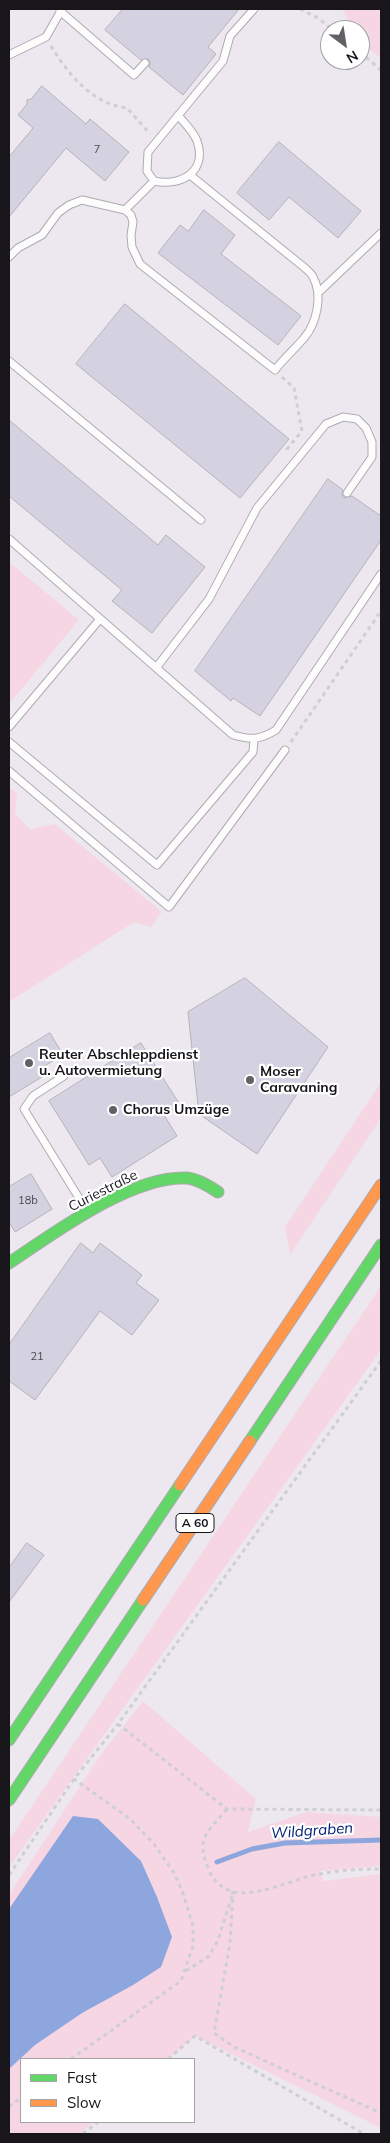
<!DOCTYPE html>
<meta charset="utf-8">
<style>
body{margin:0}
#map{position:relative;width:390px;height:2143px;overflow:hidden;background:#ede8f0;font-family:Mulish,sans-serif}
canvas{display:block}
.frame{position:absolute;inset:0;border:10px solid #19161b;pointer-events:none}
.legend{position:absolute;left:20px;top:2058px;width:175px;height:65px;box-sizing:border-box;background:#fff;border:1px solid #a3a2a4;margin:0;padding:6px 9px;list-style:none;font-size:15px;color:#19161b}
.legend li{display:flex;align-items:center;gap:10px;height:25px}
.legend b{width:25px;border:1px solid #a3a2a4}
.north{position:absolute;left:320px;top:20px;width:50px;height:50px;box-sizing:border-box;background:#fff;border:1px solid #a3a2a4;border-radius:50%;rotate:149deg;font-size:14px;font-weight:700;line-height:20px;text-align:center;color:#19161b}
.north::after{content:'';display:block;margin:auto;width:18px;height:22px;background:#636066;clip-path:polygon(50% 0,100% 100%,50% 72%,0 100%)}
</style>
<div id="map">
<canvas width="390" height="2143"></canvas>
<div class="frame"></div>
<ul class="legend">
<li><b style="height:6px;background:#63d668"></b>Fast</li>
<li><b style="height:6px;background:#ff974d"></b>Slow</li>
</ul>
<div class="north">N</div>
</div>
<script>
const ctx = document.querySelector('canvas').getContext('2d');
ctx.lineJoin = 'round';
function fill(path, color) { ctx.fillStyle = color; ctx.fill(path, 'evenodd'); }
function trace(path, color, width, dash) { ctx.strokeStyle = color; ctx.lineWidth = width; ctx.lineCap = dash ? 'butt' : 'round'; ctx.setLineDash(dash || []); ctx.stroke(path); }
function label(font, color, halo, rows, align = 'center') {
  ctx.font = font + ' Mulish,sans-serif'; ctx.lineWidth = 4.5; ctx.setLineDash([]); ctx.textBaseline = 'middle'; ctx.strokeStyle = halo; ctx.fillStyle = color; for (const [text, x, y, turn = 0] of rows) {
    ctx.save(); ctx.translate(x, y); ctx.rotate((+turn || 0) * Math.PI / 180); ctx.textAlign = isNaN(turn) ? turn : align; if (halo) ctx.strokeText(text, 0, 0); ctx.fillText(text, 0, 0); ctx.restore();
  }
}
fill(new Path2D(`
 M342,9H381V58C371,50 360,45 360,30H353Z
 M9,562L79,620L9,704Z
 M9,787L17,794L15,814L30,829L55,824L162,912L151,927L134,922L9,1002Z
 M381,1082V1118L290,1255L285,1227Z
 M381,1286V1350L9,1867V1840Z
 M143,1701L256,1799L248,1832L307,1812L381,1817V1866L320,1871L323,1881L381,1874V2128L195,2036L167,2059H21V2122H94L80,2134H9V1895L99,1757Z`), '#f6d6e3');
fill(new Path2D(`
 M73,1816L98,1819L141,1861L157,1897L172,1937L161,1967L133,1985L82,2013L35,2045L9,2069V1909Z`), '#8da6dd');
trace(new Path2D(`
 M217,1862L252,1849L285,1843L381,1840`), '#8da6dd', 5);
const building = new Path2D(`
 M123,9H239L208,47L216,54L183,95L149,67L150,62L148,59L141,60L105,30Z
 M42,86L86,124L90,119L129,152L105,181L66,148L9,217V157L33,128L18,115L27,104V100L31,99Z
 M279,142L361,211L338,238L289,197L269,220L237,193Z
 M204,210L235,235L221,254L301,316L278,345L158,253L180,225L188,231Z
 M125,304L289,439L240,498L76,364Z
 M9,420L158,545L166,535L205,567L152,633L112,601L122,590L9,496Z
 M328,479L343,490L342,495L344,498L352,496L381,516V540L260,716L233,698L231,701L195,671Z
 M245,978L328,1047L257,1154L199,1114L188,1012Z
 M50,1033L63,1055L41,1068L45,1075L9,1097V1058Z
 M141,1043L180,1105L164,1115L177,1136L112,1177L100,1158L89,1165L49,1101Z
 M31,1174L52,1209L15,1232L9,1222V1187Z
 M81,1243L93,1253L100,1243L142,1275L136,1283L159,1300L132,1335L100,1311L35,1400L9,1381V1345Z
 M27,1543L44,1555L9,1602V1568Z`);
fill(building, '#d4d1e1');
trace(building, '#b4b2b8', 1);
const lane = new Path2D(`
 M60,11L134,75L145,63
 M9,55L46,37L62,9
 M178,115C184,123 194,132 197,141C208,172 180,187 154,181L147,171L148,152L223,61L230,36L254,9
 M125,210L154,181
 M9,257L18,248L42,235L58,213L69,205L82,200L125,210L131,215L133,222L131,235L132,247L140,264L275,370C284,358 295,349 304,338C317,323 323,295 313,277C312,274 308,271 305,268L190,175
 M318,293L381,233
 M9,361L201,520
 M9,539L233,735C251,740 260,740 276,730L381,574
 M156,668L209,599L257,508L326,424L343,417L357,419L366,428L372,442V457L347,493
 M9,727L100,619
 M9,742L157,865L253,752L254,740
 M9,771L169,907L285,750
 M64,1076L33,1096L24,1109L87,1211`);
const fast = new Path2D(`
 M9,1263C54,1233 132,1175 187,1178C198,1179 209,1186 218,1192
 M250,1441L381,1245
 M9,1740L180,1485
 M9,1800L143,1600`);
const slow = new Path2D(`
 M180,1485L381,1185
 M143,1600L250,1441`);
trace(lane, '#aeaab0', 9);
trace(fast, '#aeaab0', 13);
trace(slow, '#aeaab0', 13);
trace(new Path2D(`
 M300,9L318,18L333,30
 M51,46C68,74 92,104 127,108L150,134
 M360,52L381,70
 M282,377L294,388L302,431L287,449L288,453
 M291,742L381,611
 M381,1361L118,1724L227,1809L381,1810
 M227,1809C209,1831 195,1837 208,1868C228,1917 285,1879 320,1874C340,1870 361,1869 381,1869
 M9,1875L74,1779L118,1724
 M233,1891L230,1943L214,2033L234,2047L381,2113
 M186,1971L209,1956L218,1940L232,1896
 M71,2059L181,1981L193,1946V1926L183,1893L174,1873L154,1844L129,1818L74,1779
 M168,2059L195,2036L364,2134
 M9,2107L21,2097
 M83,2134L98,2122`), '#cfced1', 3, [4, 4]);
trace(lane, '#fcfcfd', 7);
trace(fast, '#63d668', 11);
trace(slow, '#ff974d', 11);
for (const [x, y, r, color] of [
 [29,1063,5,"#636066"],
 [250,1080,5,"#636066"],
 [113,1110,5,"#636066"]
]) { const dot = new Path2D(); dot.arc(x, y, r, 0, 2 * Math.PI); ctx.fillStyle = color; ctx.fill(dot); trace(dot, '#fff', 2); }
label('11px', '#4a474e', null, [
 ["7",97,150],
 ["18b",28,1201],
 ["21",37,1357]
]);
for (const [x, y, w] of [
 [195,1523,38]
]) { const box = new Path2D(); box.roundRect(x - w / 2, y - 9.5, w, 19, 4); ctx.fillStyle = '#fff'; ctx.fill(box); trace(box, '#19161b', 1); }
label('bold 12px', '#19161b', null, [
 ["A 60",195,1523]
]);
label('bold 14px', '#19161b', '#fff', [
 ["Reuter Abschleppdienst",39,1055],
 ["u. Autovermietung",39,1071],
 ["Moser",260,1072],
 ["Caravaning",260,1088],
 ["Chorus Umzüge",123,1110]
], 'left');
label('14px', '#19161b', '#fff', [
 ["Curiestraße",103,1191,-27]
]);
label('italic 15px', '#03227a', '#fff', [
 ["Wildgraben",312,1831,-4]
]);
</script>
